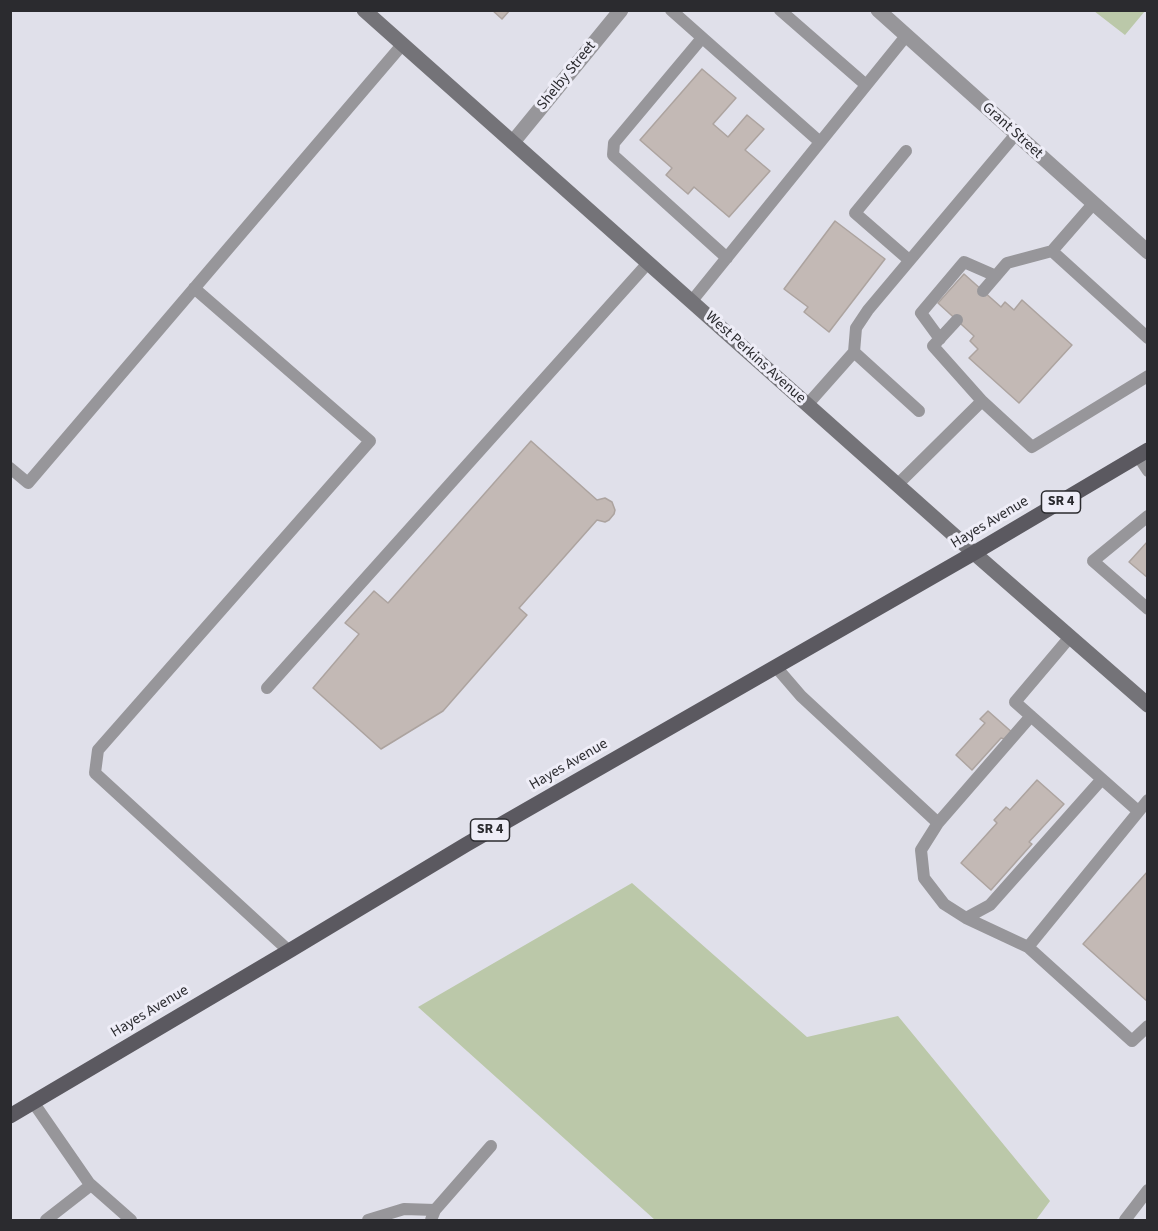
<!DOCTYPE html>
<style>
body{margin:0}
#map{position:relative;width:1158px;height:1231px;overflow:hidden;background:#e0e0ea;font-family:"Source Sans 3",sans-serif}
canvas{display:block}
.frame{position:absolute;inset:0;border:12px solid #2b2b2f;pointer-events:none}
</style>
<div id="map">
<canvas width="1158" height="1231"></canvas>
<div class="frame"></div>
</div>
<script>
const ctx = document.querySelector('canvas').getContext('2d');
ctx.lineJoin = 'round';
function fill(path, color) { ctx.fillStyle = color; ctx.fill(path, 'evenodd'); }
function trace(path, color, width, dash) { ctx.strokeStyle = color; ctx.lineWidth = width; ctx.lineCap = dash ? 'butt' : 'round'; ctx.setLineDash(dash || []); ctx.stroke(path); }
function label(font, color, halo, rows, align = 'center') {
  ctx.font = font + ' "Source Sans 3",sans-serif'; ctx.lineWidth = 6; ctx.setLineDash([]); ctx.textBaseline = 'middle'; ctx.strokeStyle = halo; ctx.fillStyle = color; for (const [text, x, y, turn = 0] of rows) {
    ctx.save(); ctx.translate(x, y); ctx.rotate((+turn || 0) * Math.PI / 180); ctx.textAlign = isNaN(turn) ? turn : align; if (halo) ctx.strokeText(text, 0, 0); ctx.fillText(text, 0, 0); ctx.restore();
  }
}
fill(new Path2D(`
 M1094,11H1145L1125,35Z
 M632,883L807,1037L898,1016L1050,1201L1036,1220H655L418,1007Z`), '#bbc8a9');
const building = new Path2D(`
 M492,10H510L502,19Z
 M702,69L736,98L713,124L728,137L747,115L764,129L745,150L770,171L729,217L694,187L688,194L666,175L672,168L640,140Z
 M835,221L885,259L829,332L804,312L808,307L784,289Z
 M964,274L1001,307L1005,302L1014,310L1022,300L1072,345L1019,403L969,358L978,349L970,341L974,336L938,303Z
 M531,441L597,500L605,498L612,502L615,510L614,514L609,520L605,522L597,520L519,608L527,615L443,711L381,749L313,688L359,634L345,623L374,591L388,603Z
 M1148,541V578L1129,562Z
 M988,711L1014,734L1007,740L1001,738L972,770L956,755L985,723L980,719Z
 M1037,780L1064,804L1029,842L1032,844L991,890L961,863L997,823L994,820L1006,807L1010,810Z
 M1148,871V1002L1083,944Z`);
fill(building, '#c3b9b5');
trace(building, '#aca39f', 1.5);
trace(new Path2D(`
 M671,10L820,142
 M780,10L866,85
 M702,38L614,143L613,155L727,258
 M906,151L855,213L909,260
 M1093,204L1052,251L1148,338
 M194,288L370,441L98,750L95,773L289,951
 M983,291L1007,263L1052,251
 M691,302L906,36
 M957,320L933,346L982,401
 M940,339L921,313L964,262L996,276
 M854,352L856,328L868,310L1016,134
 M807,405L854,352L919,411
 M1138,456L1148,471
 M10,468L28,483L402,45
 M897,485L982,401L1032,447L1148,376
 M1148,516L1093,561L1148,609
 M1070,637L1015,702L1138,811
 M776,667L801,696L938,823
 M267,688L648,263
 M1148,800L1028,947L1132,1041L1148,1026
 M966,918L990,905L1102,779
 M1028,947L966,918L944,904L924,878L921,850L938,823L1031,716
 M33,1102L89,1183L131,1220
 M46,1220L91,1185
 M368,1220L404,1209L435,1210
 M431,1220L435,1210L491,1146
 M1125,1220L1148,1190`), '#97969a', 12);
trace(new Path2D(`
 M878,10L1148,252
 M513,142L621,10`), '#97969a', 15);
trace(new Path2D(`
 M364,10L974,553L1148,705`), '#747378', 15);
trace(new Path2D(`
 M10,1116L289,951L467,844L974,553L1148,450`), '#5b5960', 15);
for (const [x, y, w] of [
 [1061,502,39],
 [490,830,39]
]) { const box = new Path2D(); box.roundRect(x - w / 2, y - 11, w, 22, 4.5); ctx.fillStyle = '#eeedf7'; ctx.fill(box); trace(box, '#2b2b2f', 1.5); }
label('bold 14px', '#2b2b2f', null, [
 ["SR 4",1061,502],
 ["SR 4",490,830]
]);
label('15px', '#2b2b2f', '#eeedf7', [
 ["Shelby Street",567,76,-51],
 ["Grant Street",1012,131,42],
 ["West Perkins Avenue",755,358,42],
 ["Hayes Avenue",990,523,-31],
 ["Hayes Avenue",569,765,-30],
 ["Hayes Avenue",150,1012,-31]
]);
</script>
